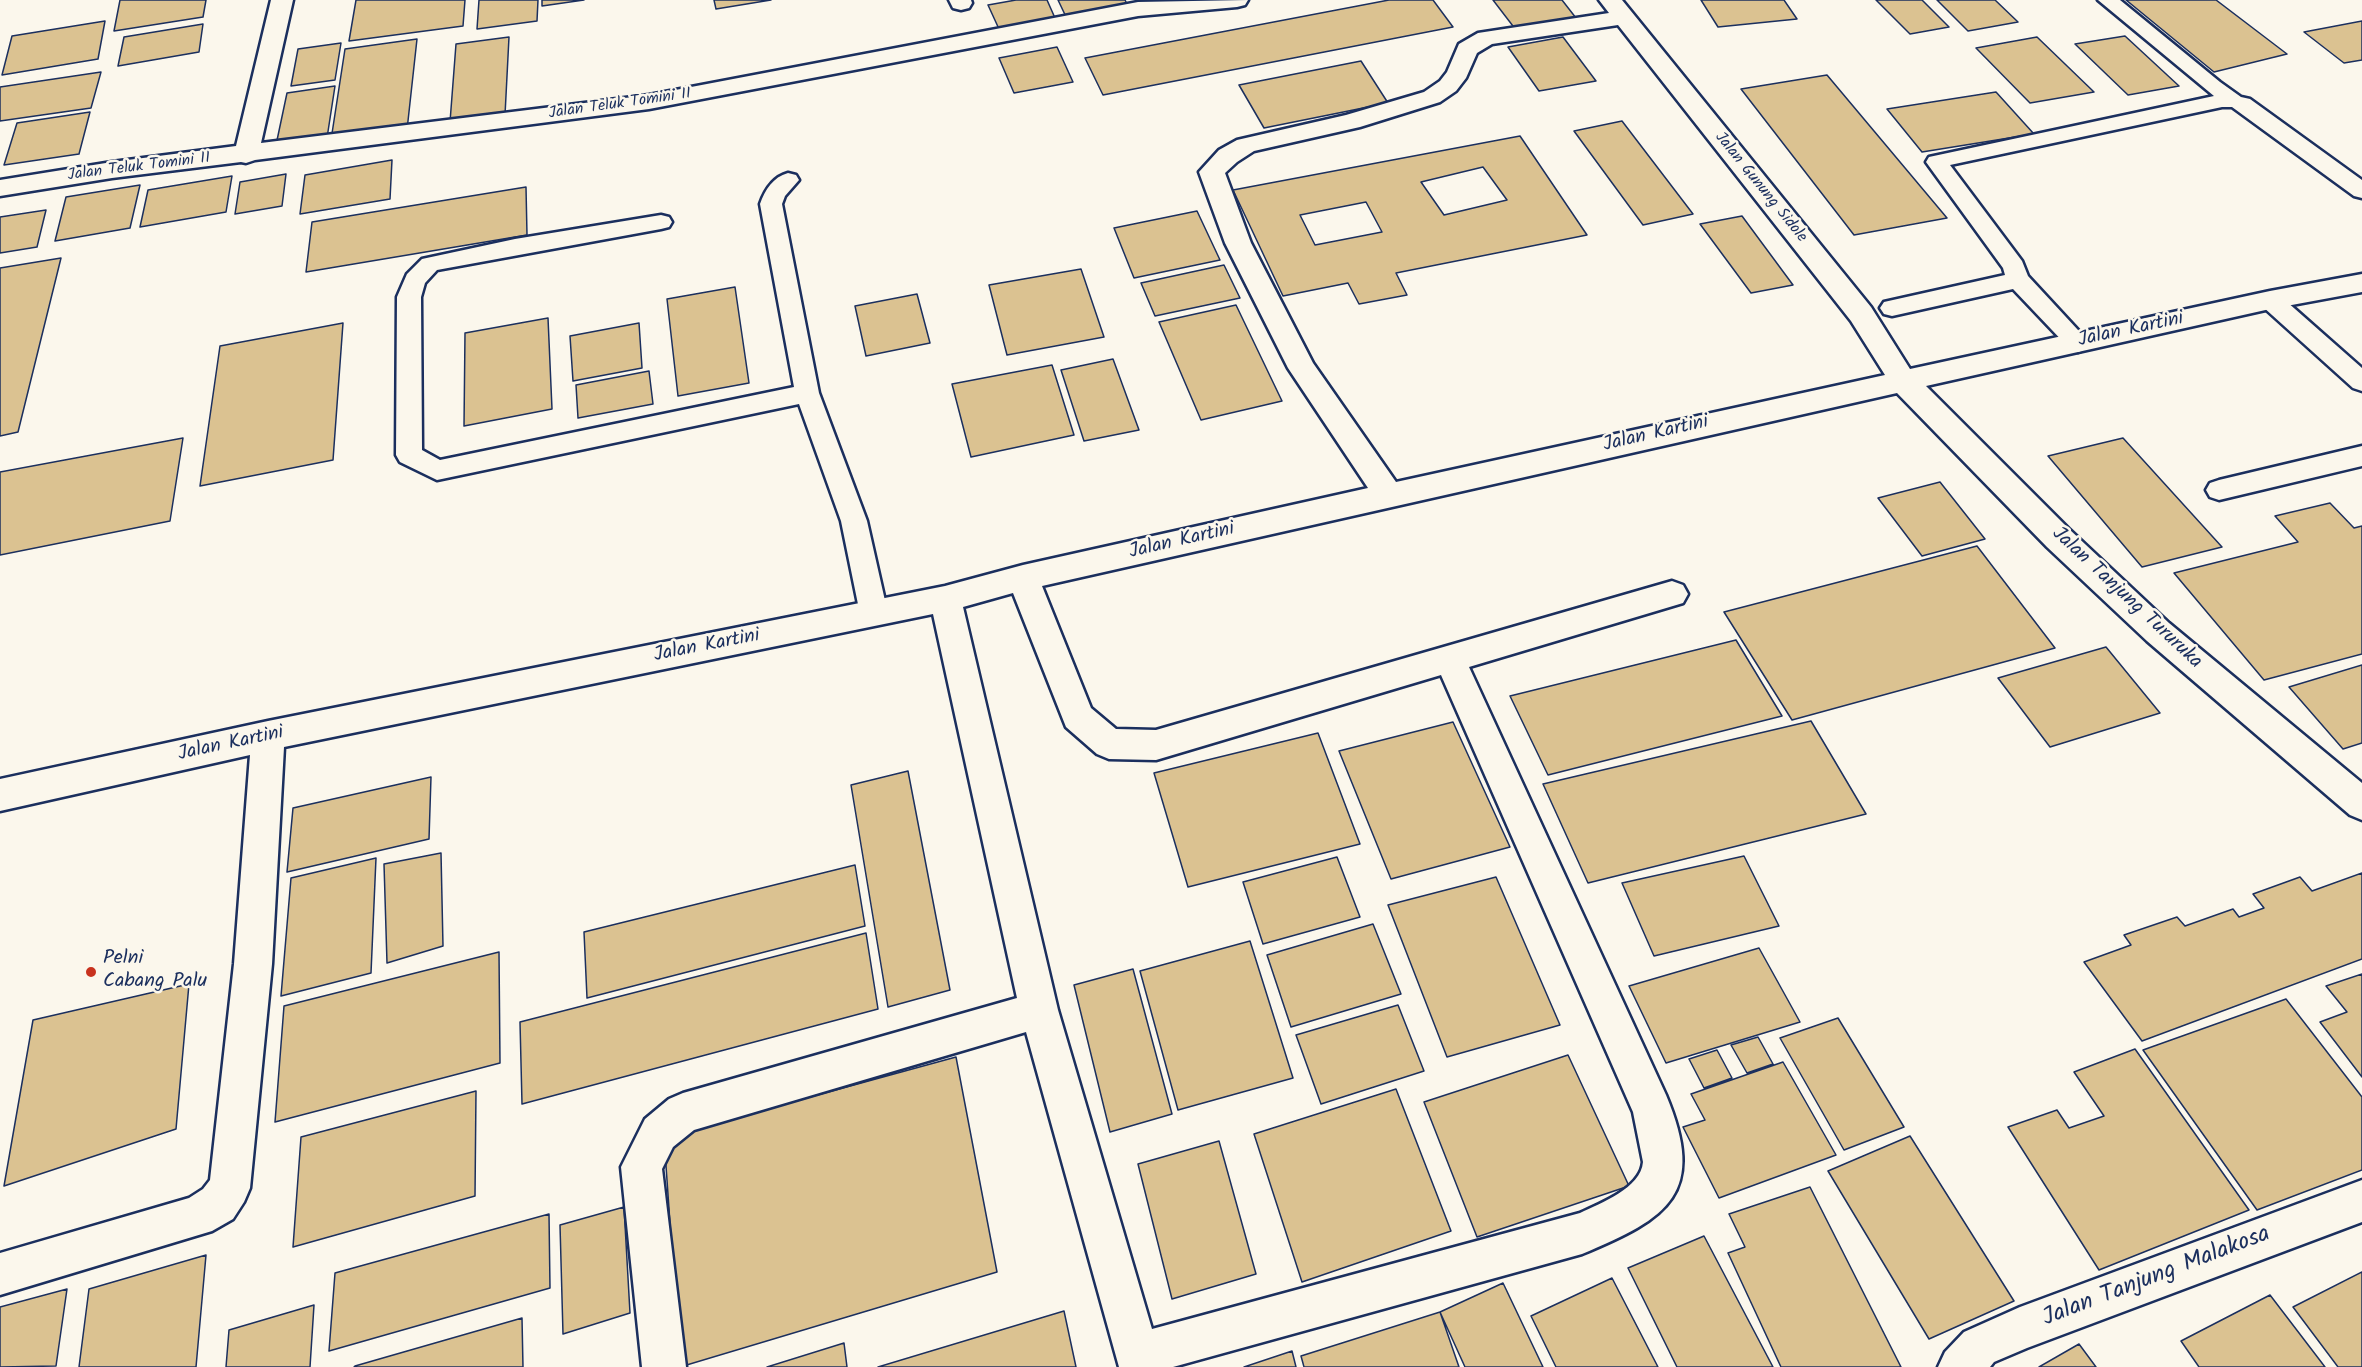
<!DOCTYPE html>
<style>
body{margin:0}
canvas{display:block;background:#fbf7ec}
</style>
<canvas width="2362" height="1367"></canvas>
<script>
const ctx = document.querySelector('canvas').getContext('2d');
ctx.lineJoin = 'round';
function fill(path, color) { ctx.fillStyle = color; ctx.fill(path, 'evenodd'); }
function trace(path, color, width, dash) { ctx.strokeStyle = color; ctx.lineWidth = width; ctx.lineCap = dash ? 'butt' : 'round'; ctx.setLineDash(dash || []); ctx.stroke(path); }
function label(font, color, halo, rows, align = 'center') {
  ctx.font = font + ' Kalam,sans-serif'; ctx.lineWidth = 5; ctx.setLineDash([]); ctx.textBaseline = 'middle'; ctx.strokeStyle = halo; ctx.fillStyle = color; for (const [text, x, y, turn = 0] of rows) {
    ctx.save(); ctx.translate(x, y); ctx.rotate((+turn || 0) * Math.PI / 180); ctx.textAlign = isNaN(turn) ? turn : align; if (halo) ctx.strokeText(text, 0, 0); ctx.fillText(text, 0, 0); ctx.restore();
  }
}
const building = new Path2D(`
 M120,0H206L203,17L114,31Z
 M356,0H465L463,26L349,41Z
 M479,0H538L537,21L477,29Z
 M542,0H584L542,6Z
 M714,0H771L716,9Z
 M1016,0H1047L1055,18L999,29L988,5Z
 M1058,0H1125L1130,10L1068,21Z
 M1389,0H1433L1453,27L1103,95L1085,58Z
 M1493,0H1562L1576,18L1516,30Z
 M1701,0H1784L1797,19L1718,27Z
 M1876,0H1922L1949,27L1910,34Z
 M1937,0H1995L2018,22L1968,31Z
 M2126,0H2216L2287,54L2214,72Z
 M105,21L98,59L2,75L12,36Z
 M2362,21V60L2344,63L2304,32Z
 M203,24L199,52L118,66L124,37Z
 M2125,36L2179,86L2128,95L2075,44Z
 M509,37L505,115L450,122L456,44Z
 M1563,37L1596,81L1539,91L1508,47Z
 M2037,37L2094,92L2030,103L1976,48Z
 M417,39L407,130L331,140L345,49Z
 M341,43L335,80L291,86L298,49Z
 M1057,47L1073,82L1014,93L999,58Z
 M1361,61L1388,103L1264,128L1239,85Z
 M101,72L91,108L0,121V87Z
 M1827,75L1947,218L1854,235L1741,89Z
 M335,86L327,138L276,145L287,93Z
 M1996,92L2034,134L1922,152L1887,109Z
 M90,112L79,154L4,165L17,123Z
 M1622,121L1693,214L1643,225L1574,131Z
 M1520,136L1587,235L1396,273L1407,295L1359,304L1348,283L1283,296L1233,190ZM1483,167L1507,200L1444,215L1421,182ZM1366,202L1382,232L1315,245L1300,215Z
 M392,160L390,199L300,214L305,175Z
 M286,174L282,206L235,214L240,182Z
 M232,176L226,212L140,227L148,190Z
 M140,185L130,228L55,241L66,197Z
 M526,187L527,235L306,272L312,222Z
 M46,210L37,247L0,253V217Z
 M1197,211L1220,260L1134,278L1114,228Z
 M1742,216L1793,285L1751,293L1700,224Z
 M61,258L18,432L0,436V268Z
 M1224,265L1240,298L1155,316L1141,283Z
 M1081,269L1104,337L1007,355L989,285Z
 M735,287L749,383L678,396L667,299Z
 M917,294L930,343L866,356L855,306Z
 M1236,305L1282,401L1201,420L1159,322Z
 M548,318L552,409L464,426L465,333Z
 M343,323L333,460L200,486L220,346Z
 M639,323L642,368L573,381L570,336Z
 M1113,359L1139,430L1084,441L1061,370Z
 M1052,365L1074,435L971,457L952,384Z
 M649,371L653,404L578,418L576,385Z
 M183,438L170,521L0,555V472Z
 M2123,438L2222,547L2142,567L2048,456Z
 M1940,482L1985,539L1922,556L1878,498Z
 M2330,503L2354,528L2362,526V654L2264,680L2174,573L2298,542L2275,516Z
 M1977,546L2055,648L1792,720L1724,612Z
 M1736,640L1782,716L1548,775L1510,696Z
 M2106,647L2160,713L2050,747L1998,678Z
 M2362,665V743L2343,749L2289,687Z
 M1811,721L1866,814L1588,883L1543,784Z
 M1453,722L1510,847L1391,879L1339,751Z
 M1318,733L1360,844L1188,887L1154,773Z
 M908,771L950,990L888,1007L851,785Z
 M431,777L429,839L287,872L293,808Z
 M441,853L443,946L387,963L384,864Z
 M1744,856L1779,926L1654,956L1622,883Z
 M1337,857L1360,917L1263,944L1243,882Z
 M376,858L371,973L281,996L291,878Z
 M855,865L865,926L587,998L584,932Z
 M2362,873V959L2142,1041L2084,962L2131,945L2124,935L2177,917L2185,926L2233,909L2239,917L2264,908L2253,894L2300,877L2312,891Z
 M1496,877L1560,1025L1447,1057L1388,905Z
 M1373,924L1401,994L1291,1027L1267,955Z
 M866,933L878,1009L522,1104L520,1022Z
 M1250,941L1293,1078L1178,1110L1140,971Z
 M1759,948L1800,1022L1666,1063L1629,986Z
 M499,952L500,1063L275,1122L284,1006Z
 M1133,969L1172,1114L1110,1132L1074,985Z
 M2362,974V1077L2320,1022L2347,1012L2326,986Z
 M189,984L176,1129L4,1186L33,1020Z
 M2286,999L2362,1097V1170L2257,1210L2143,1050Z
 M1398,1005L1424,1071L1321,1104L1296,1035Z
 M1838,1018L1904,1127L1844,1150L1780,1038Z
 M1758,1037L1773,1064L1747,1073L1731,1045Z
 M2135,1049L2249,1210L2099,1270L2008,1127L2057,1110L2069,1128L2104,1116L2074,1072Z
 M1717,1050L1732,1078L1704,1088L1689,1059Z
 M1568,1055L1629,1186L1477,1237L1424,1102Z
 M956,1057L997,1272L680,1367L664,1137Z
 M1783,1062L1836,1155L1719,1198L1683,1127L1705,1120L1691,1094Z
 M1396,1089L1451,1231L1302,1282L1254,1134Z
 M476,1091L475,1196L293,1247L301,1137Z
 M1910,1136L2014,1301L1929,1339L1828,1171Z
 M1219,1141L1256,1274L1172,1299L1138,1164Z
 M1810,1187L1901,1367H1781L1728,1253L1745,1247L1729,1214Z
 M624,1207L630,1313L563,1334L560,1225Z
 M549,1214L550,1288L329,1351L335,1273Z
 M1704,1236L1773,1367H1677L1628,1268Z
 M206,1255L196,1367H79L89,1289Z
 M2362,1272V1367H2338L2293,1307Z
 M1612,1278L1658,1367H1556L1531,1316Z
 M1503,1283L1543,1367H1465L1440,1312Z
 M67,1289L56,1366L0,1367V1307Z
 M2270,1295L2325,1367H2199L2181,1341Z
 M314,1305L310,1367H226L229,1330Z
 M1064,1311L1076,1367H878Z
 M1440,1312L1459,1367H1304L1301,1356Z
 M522,1318L523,1367H354L355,1366Z
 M844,1343L847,1367H767Z
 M2079,1344L2096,1367H2039Z
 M1292,1351L1296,1367H1244Z`);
fill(building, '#dbc291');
trace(building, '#1b2f5e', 1.5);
const lane = new Path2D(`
 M2098,0H2120L2220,82L2241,97L2250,99L2362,180V198L2354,196L2232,107H2222L1950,165L2022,261L2028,276L2090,343L2086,349L2078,352L2070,349L2013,289L1892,316L1884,314L1880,308L1884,302L2005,275L2003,268L1926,162L1929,157L2214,96Z
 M788,173L796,175L799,180L785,196L782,204L819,393L867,521L888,614L884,622L874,625L864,622L860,614L841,521L799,404L437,480L400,462L396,455L397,297L407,274L422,259L515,239L661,215L669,217L672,222L669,227L661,229L437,270L425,283L421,297L422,450L440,460L794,387L760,204C765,190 773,177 788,173Z
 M2270,292L2278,294L2362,368V391L2353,388L2262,306L2258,300L2262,294Z
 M2362,446V466L2219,500L2210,497L2206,490L2210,483L2219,480Z`);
const street = new Path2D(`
 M271,0H293L261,143L649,95L1138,2L1248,0L1245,5L1237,7L1138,16L649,109L255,160L246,163L241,162L112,178L0,196V180L112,162L236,146Z
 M949,0H971L972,3L969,8L961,10L953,8Z
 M1599,0H1622L1871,307L1910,369L2270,291L2362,274V292L2270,309L1926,386L2069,529L2169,623L2362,783V820L2350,815L2147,641L2047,547L1897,393L1042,586L1091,708L1116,729L1156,730L1672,581L1683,585L1688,594L1683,603L1469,667L1666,1095C1707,1193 1669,1218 1582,1254L1173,1367H1119L1026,1032L694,1130L673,1147L662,1169L686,1367H642L621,1167L645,1119L669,1099L683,1093L1017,998L933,614L284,747L272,964L250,1188L244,1202L233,1219L212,1231L0,1295V1253L189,1198L203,1189L210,1180L234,964L250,755L0,811V779L268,721L945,586L1023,565L1368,488L1288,368L1225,243L1199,172L1219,150L1237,140L1346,115L1424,92L1440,81L1447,72L1459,44L1478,33L1609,13ZM1618,25L1851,321L1885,375L1396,482L1313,363L1251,243L1225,173L1237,162L1254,151L1360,127L1440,102L1456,91L1466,78L1477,53L1492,44ZM1013,593L1066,727L1097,754L1109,759L1156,760L1441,675L1633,1112L1643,1162C1641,1188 1601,1203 1580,1213L1152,1329L1058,1010L963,607Z
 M2362,1180V1222L2027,1348L1994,1362L1990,1367H1938L1945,1352L1964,1332L2020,1307Z`);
trace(lane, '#1b2f5e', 5);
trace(street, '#1b2f5e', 5);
fill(lane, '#fbf7ec');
fill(street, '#fbf7ec');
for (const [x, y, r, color] of [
 [91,972,6,"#c8321e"]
]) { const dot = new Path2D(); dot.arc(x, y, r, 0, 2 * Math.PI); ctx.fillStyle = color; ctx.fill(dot); trace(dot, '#fbf7ec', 2); }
label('16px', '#1b2f5e', '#fbf7ec', [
 ["Jalan Teluk Tomini II",620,105,-8],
 ["Jalan Teluk Tomini II",139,168,-7],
 ["Jalan Gunung Sidole",1760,188,51]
]);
label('20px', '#1b2f5e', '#fbf7ec', [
 ["Jalan Kartini",2131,331,-12],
 ["Jalan Kartini",1656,435,-13],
 ["Jalan Kartini",1182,542,-13],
 ["Jalan Tanjung Tururuka",2126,599,43],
 ["Jalan Kartini",707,647,-11],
 ["Jalan Kartini",231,745,-12]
]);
label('20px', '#1b2f5e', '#fbf7ec', [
 ["Pelni",103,960],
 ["Cabang Palu",103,983]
], 'left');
label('24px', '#1b2f5e', '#fbf7ec', [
 ["Jalan Tanjung Malakosa",2157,1278,-21]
]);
</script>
